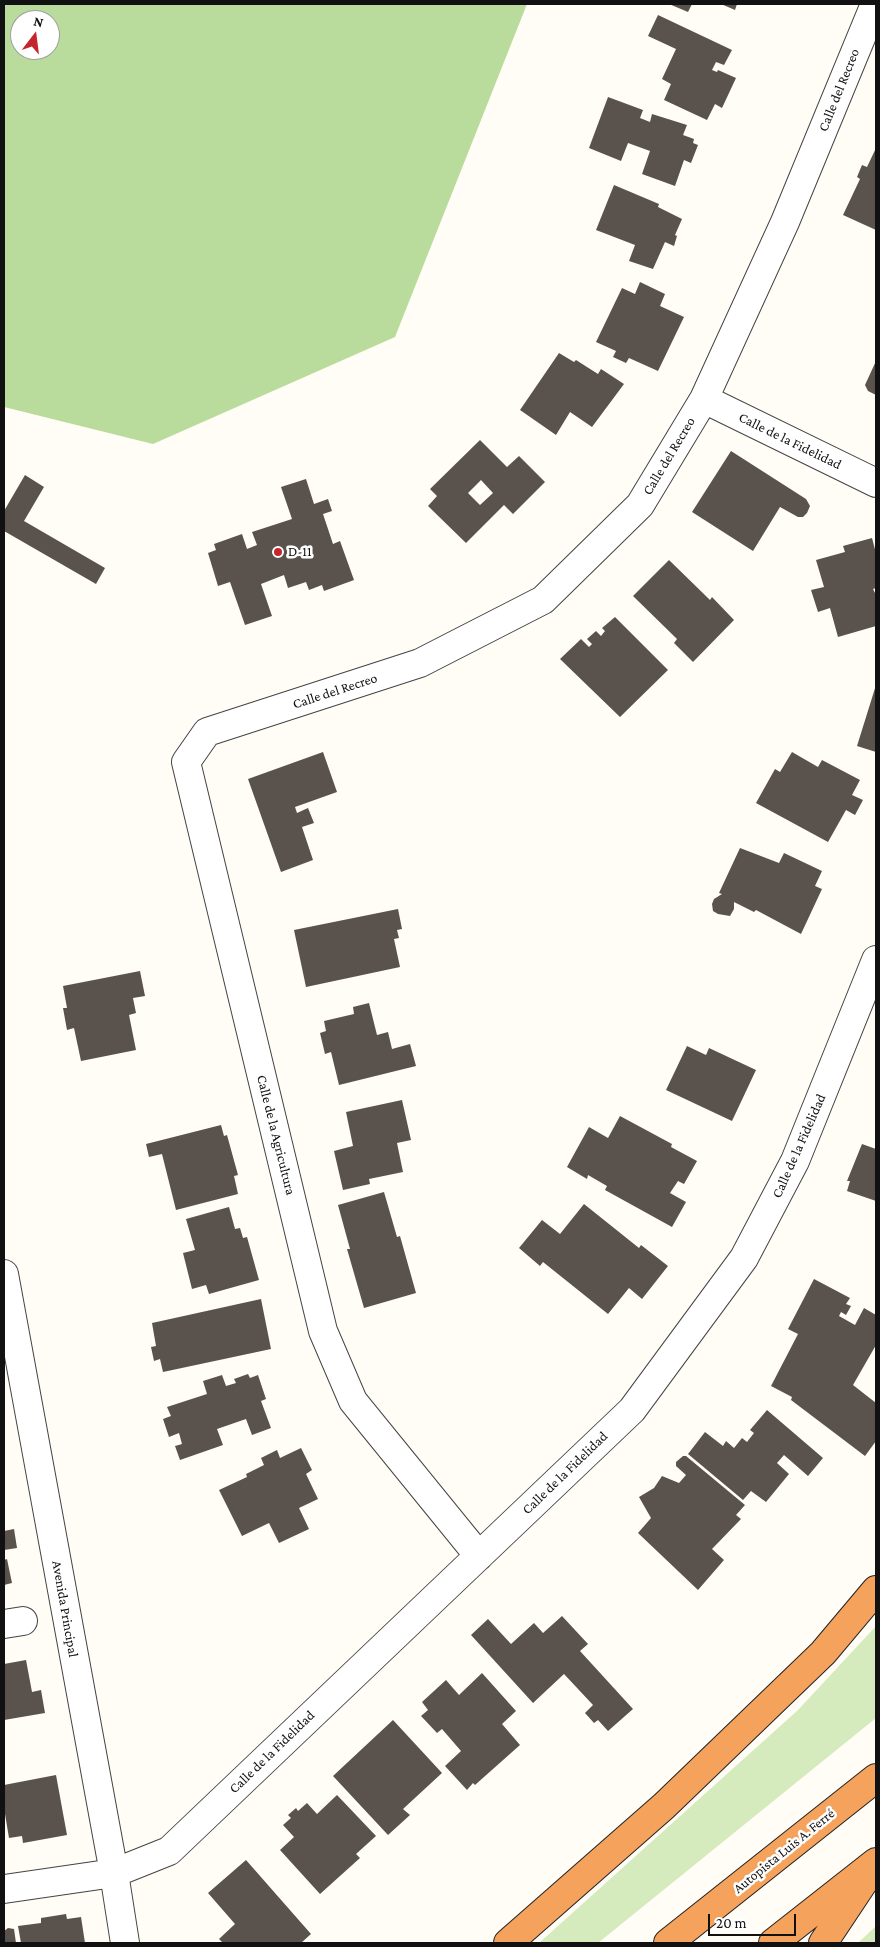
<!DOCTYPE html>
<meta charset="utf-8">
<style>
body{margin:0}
#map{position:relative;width:880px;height:1947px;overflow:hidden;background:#fffdf5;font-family:"Crimson Pro",serif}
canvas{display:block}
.frame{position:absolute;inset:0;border:5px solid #111;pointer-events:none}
.north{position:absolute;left:10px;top:10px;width:50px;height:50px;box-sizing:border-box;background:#fff;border:1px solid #a0a0a0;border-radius:50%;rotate:15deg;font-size:14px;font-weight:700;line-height:20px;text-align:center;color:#111}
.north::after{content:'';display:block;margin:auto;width:18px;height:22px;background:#c4262e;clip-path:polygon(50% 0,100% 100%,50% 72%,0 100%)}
.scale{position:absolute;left:708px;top:1914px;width:88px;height:22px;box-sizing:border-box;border:2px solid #111;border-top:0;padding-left:6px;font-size:15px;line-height:18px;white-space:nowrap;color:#111;-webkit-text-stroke:4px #fff;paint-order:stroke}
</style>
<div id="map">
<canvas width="880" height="1947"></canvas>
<div class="frame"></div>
<div class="north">N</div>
<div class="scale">20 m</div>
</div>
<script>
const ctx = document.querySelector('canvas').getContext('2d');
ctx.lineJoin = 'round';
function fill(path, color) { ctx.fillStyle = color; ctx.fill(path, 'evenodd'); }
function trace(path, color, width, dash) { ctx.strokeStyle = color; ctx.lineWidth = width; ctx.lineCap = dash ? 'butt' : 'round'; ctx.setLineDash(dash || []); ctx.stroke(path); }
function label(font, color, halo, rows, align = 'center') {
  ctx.font = font + ' "Crimson Pro",serif'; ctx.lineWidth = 5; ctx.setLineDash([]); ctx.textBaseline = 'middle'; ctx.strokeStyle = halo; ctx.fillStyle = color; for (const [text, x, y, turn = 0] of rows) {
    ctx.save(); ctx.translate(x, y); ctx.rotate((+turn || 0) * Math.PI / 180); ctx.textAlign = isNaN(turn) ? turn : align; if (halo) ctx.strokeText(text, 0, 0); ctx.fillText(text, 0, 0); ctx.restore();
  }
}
fill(new Path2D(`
 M876,1626V1718L598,1943H539L798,1710Z
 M876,1926V1943H858Z`), '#d5ebbd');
fill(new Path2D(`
 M4,4H527L395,337L153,444L4,407ZM20,20H50V50H20Z`), '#b9dc9c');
fill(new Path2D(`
 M669,4H692L688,12Z
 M721,4H737L735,10Z
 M658,15L732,50L724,65L716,62L712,70L717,72L718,70L736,78L722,108L715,104L707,120L664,100L671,84L662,79L676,49L648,36Z
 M608,97L643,110L640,118L650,122L652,114L687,125L683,135L694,139L693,143L698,145L691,163L684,160L675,186L642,174L650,151L628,143L621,161L589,148Z
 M876,148V230L843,215L860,179L857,177L862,165L867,167Z
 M614,185L659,204L658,207L682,219L675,235L677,236L674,246L665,242L653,269L629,261L635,245L596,230Z
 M640,282L665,294L660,306L684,317L658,371L629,358L626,363L613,357L616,351L596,342L622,288L635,294Z
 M559,353L574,362L576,360L598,374L601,369L624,384L592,427L570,412L556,435L520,410Z
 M876,361V395L868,391L865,385Z
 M480,440L507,467L519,456L545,482L513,514L504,505L466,543L428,506L437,496L430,489ZM481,480L493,493L480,505L468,493Z
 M731,451L806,499L810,506L807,513L803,517H798L780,507L753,551L692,512Z
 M25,475L44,487L24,521L105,568L96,584L4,531V511Z
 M306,479L314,504L328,499L332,511L323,514L333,544L340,541L354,580L324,591L322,585L309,590L306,582L288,588L284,575L261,584L272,616L245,625L230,582L218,586L208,553L216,550L214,544L242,534L247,549L257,545L252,532L292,519L281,487Z
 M872,538L876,553V588L873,589L876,595V626L838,637L830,608L818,612L811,590L824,587L816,560L845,552L843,546Z
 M669,560L710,600L712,597L734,620L693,662L674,643L677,639L633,596Z
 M615,617L668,670L620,717L560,659L581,639L589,647L592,644L587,639L596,631L601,636L605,631L602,628Z
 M876,685V752L857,746Z
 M323,752L337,792L295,807L297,813L308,808L314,823L302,827L313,860L281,872L248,779Z
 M792,752L818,767L822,760L860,780L852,795L863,800L855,815L846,810L828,842L756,803L775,769L780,772Z
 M740,848L779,863L784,853L822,871L815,886L822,889L801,934L756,910L754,912L734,902V909L730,916L718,914L713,911L712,904L714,899L722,894L719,893Z
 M398,909L402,929L397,930L399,938L394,939L400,967L306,987L294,930Z
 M140,971L145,996L133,998L136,1013L129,1015L136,1050L81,1061L74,1028L67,1030L63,1008H67L63,986Z
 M369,1003L377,1035L388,1032L392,1049L410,1044L416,1066L339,1085L331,1052L325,1054L320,1033L326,1031L324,1021L354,1014L353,1007Z
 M687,1046L706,1055L709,1048L756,1070L732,1121L666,1090Z
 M402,1100L411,1140L397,1143L403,1172L369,1179L370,1184L343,1190L334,1151L353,1146L346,1112Z
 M620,1116L672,1144L671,1147L697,1161L684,1184L678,1181L670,1193L686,1202L672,1227L605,1190L607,1186L588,1175L587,1179L567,1167L589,1127L608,1138Z
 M221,1125L224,1136L227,1135L238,1175L234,1176L238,1194L176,1210L162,1154L149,1157L146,1144Z
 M862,1144L876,1149V1201L847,1191L850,1181H847Z
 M384,1192L397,1237L400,1236L416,1293L364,1308L347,1249H350L338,1205Z
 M584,1204L639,1248L641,1245L668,1266L642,1299L629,1288L608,1314L543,1262L540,1266L519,1248L542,1220L560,1234Z
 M229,1207L235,1229L240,1228L243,1238L247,1237L259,1280L209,1294L206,1285L192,1289L183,1253L195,1250L186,1219Z
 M814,1279L850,1298L846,1304L851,1306L846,1315L841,1312L839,1316L855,1325L864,1308L876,1315V1345L853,1385L876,1403V1441L865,1456L791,1400L792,1397L771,1386L798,1334L788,1329Z
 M261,1299L271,1349L163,1372L160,1359L154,1361L151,1347L156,1346L152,1323Z
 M248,1374L250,1378L258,1375L266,1399L261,1401L271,1428L252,1435L246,1419L217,1429L223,1445L180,1460L175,1446L182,1444L179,1433L169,1437L163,1419L171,1416L167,1407L207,1394L203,1381L222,1375L226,1386L236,1383L234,1379Z
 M767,1410L823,1458L808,1476L784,1455L777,1463L789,1474L766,1502L751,1491L743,1500L688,1454L705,1432L723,1446L726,1441L734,1448L742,1438L747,1442L754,1433L750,1430Z
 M301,1448L312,1470L306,1474L318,1499L299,1508L309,1529L279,1543L269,1523L242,1536L219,1490L247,1477L246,1474L264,1465L261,1458L277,1450L280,1458Z
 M683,1456H686L745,1505L736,1515L741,1519L712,1549L724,1560L698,1590L638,1533L651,1518L639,1497L654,1488L662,1476L679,1483L686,1475L676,1466V1462Z
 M14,1529L17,1548L4,1550V1531Z
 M7,1559L12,1583L4,1585V1560Z
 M562,1616L588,1644L580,1651L633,1709L608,1731L598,1720L594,1723L585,1713L593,1705L564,1674L533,1703L471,1635L488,1619L511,1644L534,1623L543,1633Z
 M26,1660L32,1692L41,1690L45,1713L4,1720V1664Z
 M482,1673L516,1711L502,1724L520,1745L475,1785L473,1783L467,1790L445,1766L461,1751L442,1729L437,1733L421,1716L428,1710L422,1702L446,1680L459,1695Z
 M393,1720L442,1773L403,1809L410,1815L388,1835L333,1776Z
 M56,1775L67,1835L23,1843L22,1836L9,1838L4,1808V1785Z
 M337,1795L376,1836L356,1854L360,1858L320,1894L280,1850L294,1837L283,1825L291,1818L288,1815L296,1808L298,1811L307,1803L317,1814Z
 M246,1860L311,1934L301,1943H223L219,1939L235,1924L208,1893Z
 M66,1914L67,1919L81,1917L85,1943H21L18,1926L41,1923V1918Z
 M8,1928L14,1929L16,1943H4V1931Z`), '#5a524d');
const street = new Path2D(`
 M704,399L876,483
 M4,1274L114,1873L125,1943
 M479,1556L353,1401L323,1331L186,762L207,732L420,663L543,600L640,505L704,399L785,222L875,4
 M4,1624L23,1621
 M4,1889L114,1873L169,1851L632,1410L744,1258L795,1161L876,960`);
const highway = new Path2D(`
 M508,1943L664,1806L823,1653L876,1590
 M668,1943L876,1778
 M773,1943L876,1862
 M823,1943L865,1880`);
trace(street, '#444', 30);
trace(highway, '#222', 30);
trace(street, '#fff', 28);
trace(highway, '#f5a25d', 28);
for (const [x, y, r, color] of [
 [278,552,5,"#c4262e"]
]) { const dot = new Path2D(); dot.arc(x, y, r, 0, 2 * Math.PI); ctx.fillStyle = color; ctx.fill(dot); trace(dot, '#fff', 2); }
label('14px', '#111', '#fff', [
 ["Calle del Recreo",839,90,-68],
 ["Calle de la Fidelidad",790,441,26],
 ["Calle del Recreo",669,456,-59],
 ["Calle del Recreo",335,691,-18],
 ["Calle de la Agricultura",276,1135,76],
 ["Calle de la Fidelidad",799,1146,-66],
 ["Calle de la Fidelidad",565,1473,-44],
 ["Avenida Principal",65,1609,80],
 ["Calle de la Fidelidad",272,1752,-44],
 ["Autopista Luis A. Ferré",784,1851,-39]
]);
label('14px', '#111', '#fff', [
 ["D-11",288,552]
], 'left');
</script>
